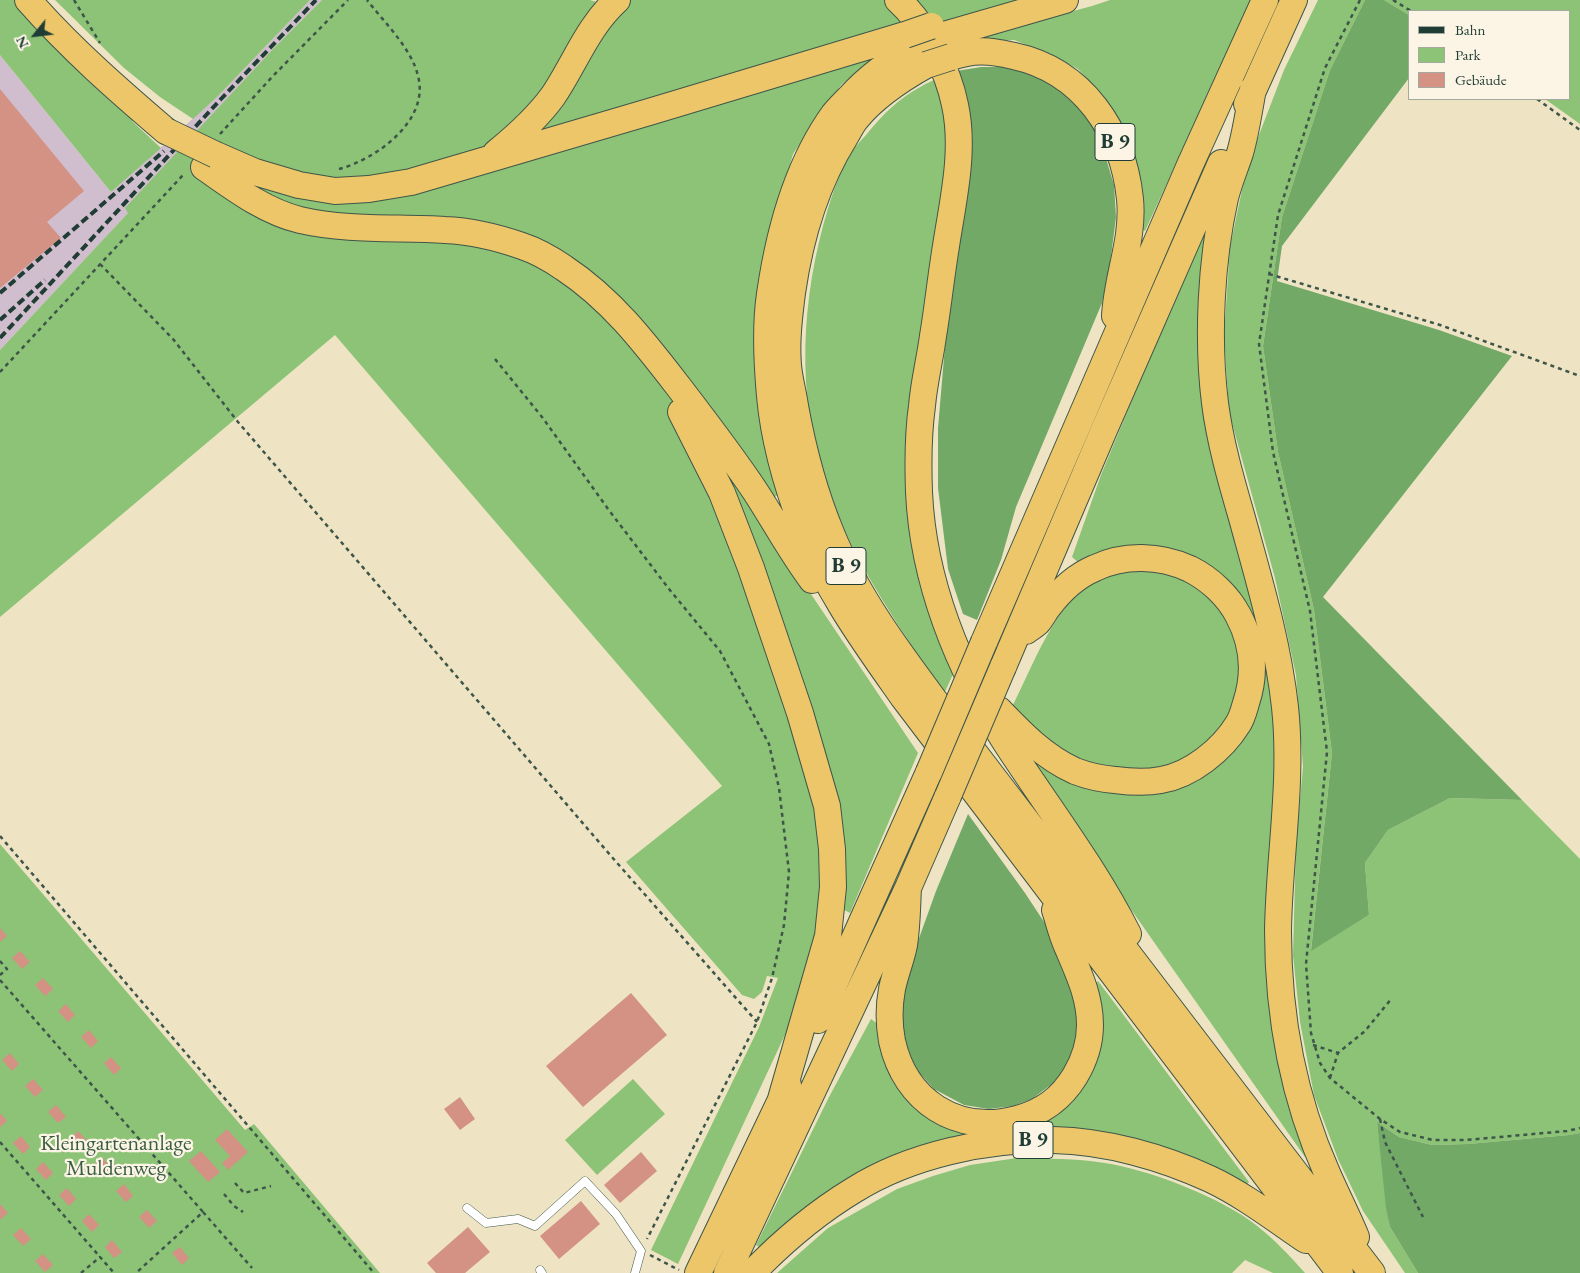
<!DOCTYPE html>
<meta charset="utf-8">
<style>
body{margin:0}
#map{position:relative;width:1580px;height:1273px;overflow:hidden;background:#eee4c4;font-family:"EB Garamond",serif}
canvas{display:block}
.legend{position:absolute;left:1408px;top:10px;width:162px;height:90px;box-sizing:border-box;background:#fcf5e5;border:1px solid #a4ab9e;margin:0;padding:6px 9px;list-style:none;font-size:15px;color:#1f3d34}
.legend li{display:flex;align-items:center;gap:10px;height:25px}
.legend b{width:25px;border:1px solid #a4ab9e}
.north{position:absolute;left:10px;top:10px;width:50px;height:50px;-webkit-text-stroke:4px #fcf5e5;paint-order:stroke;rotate:241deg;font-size:14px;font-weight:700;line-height:20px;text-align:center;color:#1f3d34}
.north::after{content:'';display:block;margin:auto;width:18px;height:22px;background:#1f3d34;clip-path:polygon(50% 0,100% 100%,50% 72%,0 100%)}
</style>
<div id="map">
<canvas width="1580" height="1273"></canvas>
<ul class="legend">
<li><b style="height:6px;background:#1f3d34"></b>Bahn</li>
<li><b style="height:14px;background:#8dc376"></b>Park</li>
<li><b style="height:14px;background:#d39284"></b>Gebäude</li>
</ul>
<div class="north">N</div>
</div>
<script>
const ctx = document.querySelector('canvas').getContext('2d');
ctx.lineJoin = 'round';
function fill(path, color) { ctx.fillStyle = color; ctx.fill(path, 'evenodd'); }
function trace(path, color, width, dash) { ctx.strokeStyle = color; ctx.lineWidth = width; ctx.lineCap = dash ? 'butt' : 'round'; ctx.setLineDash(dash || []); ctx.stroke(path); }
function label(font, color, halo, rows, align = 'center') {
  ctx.font = font + ' "EB Garamond",serif'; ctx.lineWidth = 4.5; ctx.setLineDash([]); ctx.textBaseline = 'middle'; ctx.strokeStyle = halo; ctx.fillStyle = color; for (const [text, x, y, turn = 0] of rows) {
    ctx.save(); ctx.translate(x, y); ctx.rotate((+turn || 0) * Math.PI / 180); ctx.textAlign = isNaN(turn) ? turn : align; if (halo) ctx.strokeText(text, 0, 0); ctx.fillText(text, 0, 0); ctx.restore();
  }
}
fill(new Path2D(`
 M310,0H322L273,49L126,208L129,212L0,350V55L111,192L218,96Z`), '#d0bdcd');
fill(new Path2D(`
 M0,0H14L91,81L134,119L132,121L161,148L111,192L0,55Z
 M55,0H310L218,96L193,119L160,97L124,68Z
 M322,0H590L610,6L617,0H1020L882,52L841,85L793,154L768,243L779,494L755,511L918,753L850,913L819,897L817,928L797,1009L678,1264L651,1250L759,1027L778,978L767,976L762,992L754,999L742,995L626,862L722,786L335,335L0,617V350L128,213L125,208L273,49Z
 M1110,0H1251L1145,231L1140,229L1104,98L1078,69L1052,55L1014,40L975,43L973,38L1092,6Z
 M1318,0H1365L1330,70L1282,217L1263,346L1278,452L1314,610L1332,753L1311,950L1369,915L1365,863L1388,830L1450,798L1522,800L1580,859V1133L1569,1135L1468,1144L1432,1145L1399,1137L1377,1122L1390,1227L1418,1273H1405L1363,1211L1338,1159L1314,1095L1300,1022L1293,955L1296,842L1303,767L1296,675L1275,578L1229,412L1224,336L1230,247L1247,166L1284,70Z
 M1384,0H1580V124L1545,99H1569V11H1409V15Z
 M936,79L944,111L948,149L941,205L907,418L906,494L917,571L938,639L954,672L944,694C903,632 859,571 832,501C797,413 799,316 823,226C830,201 837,178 849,155C854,148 860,141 866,135C887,109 905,93 936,79Z
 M1200,236L1207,239L1203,297L1272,669L1279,741L1267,966L1310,1155L1305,1157L1026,760L1012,707C1035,661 1053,609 1095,577L1072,557L1101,475Z
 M0,844L245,1130L254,1124L380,1273H0Z
 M1098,981L1249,1182L1243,1189L1182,1153L1149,1143L1009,1133L1040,1122L1093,986Z
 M871,1019L879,1025L883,1055L894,1082L918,1109L989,1131L762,1249L756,1245L829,1097Z
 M633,1079L665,1114L597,1175L565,1140Z
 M1017,1158C1046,1159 1076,1158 1105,1163C1150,1170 1220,1197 1256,1225C1274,1239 1290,1256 1305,1273H1273L1245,1260L1232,1273H777L828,1228L897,1189L933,1176L970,1165Z`), '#8dc376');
fill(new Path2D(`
 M1365,0H1384L1409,15V78L1282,246L1277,281L1439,330L1512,356L1323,597L1522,800L1450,798L1388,830L1365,863L1369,915L1311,951L1332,753L1314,610L1278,452L1263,346L1282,217L1330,70Z
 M981,67H1004L1032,74L1056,87L1077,104L1094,129L1105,155L1114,185L1116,217L1110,264L1102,303L1016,507L1001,560L977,620L963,614L948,569L938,488V428L945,346L970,166L956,71Z
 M968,814L1025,893L1050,931L1065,968L1076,1005L1078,1042L1071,1066L1052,1084L1032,1099L1013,1106L989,1109L964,1105L934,1089L915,1068L904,1038L901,1003L908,969L936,891Z
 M1377,1122L1399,1137L1432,1145L1468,1144L1569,1135L1580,1133V1273H1418L1390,1227L1386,1208Z`), '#72a967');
fill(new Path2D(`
 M0,89L84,191L47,222L61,238L0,288Z
 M0,928L7,936L0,942Z
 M20,951L30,962L22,969L12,958Z
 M43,978L53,989L45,996L35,985Z
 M631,993L667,1035L583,1107L546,1066Z
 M66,1004L75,1015L68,1022L58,1011Z
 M89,1030L98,1041L91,1048L81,1037Z
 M10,1053L19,1064L12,1071L2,1060Z
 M111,1057L121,1068L114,1075L104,1063Z
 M33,1079L43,1090L35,1097L25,1086Z
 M460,1097L475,1119L460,1130L444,1109Z
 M56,1105L66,1117L58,1123L48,1112Z
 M0,1113L7,1121L0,1127Z
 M227,1129L248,1152L228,1170L222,1163L230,1156L215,1140Z
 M78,1131L88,1142L80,1149L71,1138Z
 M21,1136L30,1147L23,1154L13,1143Z
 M201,1151L220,1172L208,1182L189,1161Z
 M641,1152L657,1171L620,1203L604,1185Z
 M102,1157L111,1168L104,1175L94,1164Z
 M43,1162L53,1173L46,1180L36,1169Z
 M124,1184L133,1196L126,1202L116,1191Z
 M67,1188L76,1199L69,1206L59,1195Z
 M581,1201L600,1224L559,1259L540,1236Z
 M0,1204L8,1213L0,1220Z
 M147,1210L157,1221L149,1228L139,1217Z
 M89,1214L99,1225L92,1232L82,1221Z
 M468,1227L490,1252L465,1273H436L427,1263Z
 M21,1228L31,1239L23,1246L13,1235Z
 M112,1240L122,1252L114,1258L105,1247Z
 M180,1247L189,1258L182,1265L172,1253Z
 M43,1254L53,1265L45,1272L35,1261Z`), '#d39284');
const service = new Path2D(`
 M467,1208L486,1223L518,1219L535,1226L585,1181L616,1214L641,1251L635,1273
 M540,1270L542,1273`);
const trunk = new Path2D(`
 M28,0C70,48 118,90 166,131
 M898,0C925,24 948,70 955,105C965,151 953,200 946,246C941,276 938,306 933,336C930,359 924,382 922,406C918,434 918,464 919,492C923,581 958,668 1006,743C1047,806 1094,867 1128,934
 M937,37L1065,0
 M915,47C890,61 869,76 850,97C845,102 839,108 834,114C797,165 779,232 770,294C765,327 767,363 770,396C774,441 787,486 803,528C826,590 865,643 903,697L1340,1273
 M951,57C958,55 966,53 973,52C987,50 1001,53 1014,56C1083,71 1123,131 1130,199C1134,240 1117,276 1115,316
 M926,65C901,79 876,95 857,118C852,123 849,131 845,137C815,185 800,237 792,293C789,317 786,341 788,365C789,378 793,392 795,406C803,450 814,492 831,533C857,597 900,654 941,709L1372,1273
 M1253,89C1249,110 1246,132 1240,153C1235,168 1229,182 1225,198C1211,261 1207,338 1215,403C1220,442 1231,480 1242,518C1259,580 1278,643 1285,707C1293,782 1279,857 1278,931C1278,1014 1293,1097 1327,1173C1336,1194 1347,1215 1356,1237
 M1247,104L1294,0
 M496,153C517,136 537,118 553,96C574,65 588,26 617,0
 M216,155L255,172L299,185L335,191L369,189L411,182L649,112L905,35
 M204,167C234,188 264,211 300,220C348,231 397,227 445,230C470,231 499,238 522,246C537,251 551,259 564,268C611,299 644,342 678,386C704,420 731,455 755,491C774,520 791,552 812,580
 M681,412L722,493L751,568L800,713L827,806L832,849L833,887L828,936L781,1099
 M984,642L1190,165L1265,0
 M1003,667L1104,430L1221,163
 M999,710C1021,733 1044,757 1075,771C1088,776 1102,779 1115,780C1130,782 1146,783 1161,780C1191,775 1222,750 1238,724C1242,718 1244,710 1246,703C1256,673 1253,643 1238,615C1228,596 1210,579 1190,569C1160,555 1124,554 1095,568C1076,576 1061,590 1049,606C1045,611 1042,617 1038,622C1035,625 1030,628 1026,631
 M908,888C907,907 907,926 904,945C901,960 895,974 892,989C889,1005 889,1025 892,1041C905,1101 957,1135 1017,1119C1043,1112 1061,1099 1075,1076C1084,1061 1090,1043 1090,1025C1090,996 1078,972 1067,946C1062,935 1059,922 1055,910
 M818,1020L929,772
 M698,1273L788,1085
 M727,1273L908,888L948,796
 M752,1273C783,1241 816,1213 854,1190C910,1155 988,1138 1053,1140C1106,1141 1162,1157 1210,1179C1244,1195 1275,1219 1306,1240`);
trace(service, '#3e564a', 9);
trace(trunk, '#3e564a', 28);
trace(new Path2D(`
 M74,0L100,43
 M1360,0L1325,68L1278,215L1259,344L1273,452L1310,611L1327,752L1306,964L1311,1033L1320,1063L1330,1078L1380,1119L1400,1132L1433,1140H1466L1567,1131L1580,1128
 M1393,0L1411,11
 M1537,99L1580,130
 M220,134L272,77L348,0
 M339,169C377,159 430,120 418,76C412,49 384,22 367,0
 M100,264L173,339L238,422L611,856L757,1022
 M1269,274L1440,325L1580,376
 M495,359L542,417L608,509L669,589L720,651L769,744L779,788L789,872L784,925L772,978L757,1022L647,1239
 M0,372L184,174
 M0,836L374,1273
 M0,961L7,969L0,975
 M0,980L203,1212L136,1273
 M1313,1045L1338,1053L1365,1031L1392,998
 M1330,1078L1338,1053
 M1380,1119L1385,1142L1423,1217
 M0,1142L100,1257
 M235,1183L244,1193L271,1186
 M224,1194L234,1206L243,1212
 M203,1212L252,1268
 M650,1255L679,1270
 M81,1273L100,1257L114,1273`), '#3e564a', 2.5, [4, 4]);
trace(service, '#fff', 8);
trace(trunk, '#ecc669', 26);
trace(new Path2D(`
 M0,293L164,151
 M0,320L45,280
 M0,338L221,99L316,0`), '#1f3d34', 4, [8, 4]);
const trunkBridge = new Path2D(`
 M905,35L931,26
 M926,65L951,57
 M166,131L216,155
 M929,772L984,642
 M948,796L1003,667`);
trace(trunkBridge, '#3e564a', 28, []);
trace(trunkBridge, '#ecc669', 26);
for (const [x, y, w] of [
 [1115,142,40],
 [846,566,40],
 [1033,1140,40]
]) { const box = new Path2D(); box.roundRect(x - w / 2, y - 18.5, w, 37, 4); ctx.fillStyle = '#fcf5e5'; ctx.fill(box); trace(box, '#1f3d34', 1); }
label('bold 21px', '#1f3d34', null, [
 ["B 9",1115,142],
 ["B 9",846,566],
 ["B 9",1033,1140]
]);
label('22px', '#3a5e44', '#fcf5e5', [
 ["Kleingartenanlage",116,1144],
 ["Muldenweg",116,1169]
]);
</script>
